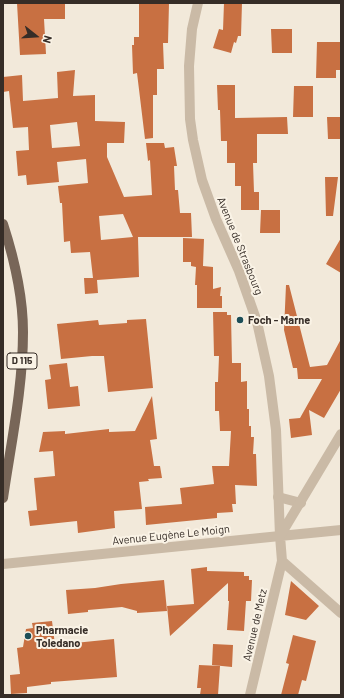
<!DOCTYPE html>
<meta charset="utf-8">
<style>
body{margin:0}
#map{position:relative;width:344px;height:698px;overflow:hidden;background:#f2e9da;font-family:Barlow,sans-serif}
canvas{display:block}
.frame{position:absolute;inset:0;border:4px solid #362d27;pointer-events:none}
.north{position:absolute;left:16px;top:16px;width:40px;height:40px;-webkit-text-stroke:3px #faf3e6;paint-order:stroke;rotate:107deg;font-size:11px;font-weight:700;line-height:16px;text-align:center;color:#362d27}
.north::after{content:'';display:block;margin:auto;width:14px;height:18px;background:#362d27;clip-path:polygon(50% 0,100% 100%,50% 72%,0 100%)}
</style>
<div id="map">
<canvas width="344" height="698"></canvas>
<div class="frame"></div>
<div class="north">N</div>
</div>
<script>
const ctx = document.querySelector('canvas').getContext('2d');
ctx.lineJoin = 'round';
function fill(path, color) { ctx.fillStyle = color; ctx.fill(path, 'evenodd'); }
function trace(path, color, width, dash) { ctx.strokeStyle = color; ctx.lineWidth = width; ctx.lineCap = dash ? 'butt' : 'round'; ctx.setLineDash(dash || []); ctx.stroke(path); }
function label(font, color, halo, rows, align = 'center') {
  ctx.font = font + ' Barlow,sans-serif'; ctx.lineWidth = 4; ctx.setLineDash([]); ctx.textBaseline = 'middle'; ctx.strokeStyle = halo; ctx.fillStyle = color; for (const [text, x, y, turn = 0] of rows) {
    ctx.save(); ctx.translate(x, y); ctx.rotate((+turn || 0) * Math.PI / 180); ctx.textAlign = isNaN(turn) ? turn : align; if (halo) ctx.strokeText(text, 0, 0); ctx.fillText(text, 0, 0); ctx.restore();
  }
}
fill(new Path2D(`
 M17,3H65V19H44L46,54L20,55Z
 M139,3H169L168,43H163L164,69H157V95H153V138L145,139L137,73L133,74L132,45H134V37H139Z
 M224,3H242L241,36H238L236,43L234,42L231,53L213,48L219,29L223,30Z
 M271,29H292V53H272Z
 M317,42H341V70H336V78H316Z
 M75,70L73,96L95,95V121L125,122L124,143H107V157L124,197L152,195L150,160L148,161L146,143H164L165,148L174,147L177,166H174L175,190H178L180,213H191L192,237H138L139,277L97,280L98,293L85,294L84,278H93L90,252L71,253L70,241L64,242L62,203H60L58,186L88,183L86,159L57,162L59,182L27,185L26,175L18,176L16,151L29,150L28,127L13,128L9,91L3,92V77L22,75L23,101L58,98L57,72ZM77,122L80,146L52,148L50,125ZM123,214L133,237L101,240L99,216Z
 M217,85H235V118L287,117L288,134H257V163H253L254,192H259V210H241V186H235V163H227V141H221L220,110H218Z
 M294,86H313V117H293Z
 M327,117H341V139H328Z
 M325,177H338L333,216H326Z
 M261,210H280V233H260Z
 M183,238L204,239L203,266L213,267V289L221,287L220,296H222V308H197V285H195L196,267L191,266V262H183Z
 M341,238V273L326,264Z
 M286,285H289L310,367L327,365L341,339V389L324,418L309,410L312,435L291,438L289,419L300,418L322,379H298L297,368H293L284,330Z
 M213,312H227V315H231L232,363H241V382L247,381V409H249V426H251V437H254L253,454H256L257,486L235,485L236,504H232L233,512L217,513V518L146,525L145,507L182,504L180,488L214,484L212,466H229L231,431H220L219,411H215V382H218L219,356H214Z
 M146,319L153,388L108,392L104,356H92L61,359L57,324L98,320L99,325L127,323V320Z
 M67,363L70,387L78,386L80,406L48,409L45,380L51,379L49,365Z
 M152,396L157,439L150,440L154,466H160L162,478L148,479L149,481L139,482L142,509L114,511L115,528L78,533L77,521L30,526L28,511L37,510L34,478L55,476L53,451L39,452L43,432L65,431V434L109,429V432L135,431Z
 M207,567V571L244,572V576H249V580H252L251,601H246L244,631L227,630L229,601H228V583L170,636L167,606L194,604L191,569Z
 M164,580L167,611L137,613V611L122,607L88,610V612L68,614L66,590L95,588L121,584Z
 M291,581L319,606L306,620L285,615Z
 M52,621L55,645L114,639L117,677L51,682V684L27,687V693L11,694L10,675L20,674L17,648L23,647L26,629L33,628L32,623Z
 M293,635L316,641L306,681L302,680L298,695H281L289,664L286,663Z
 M213,644L233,645L232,667L212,665Z
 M199,665L220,666L218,695H200L201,688H197Z`), '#c87042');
trace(new Path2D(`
 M278,497L301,503
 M282,561L341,613
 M250,695L282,561L280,536L341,530`), '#cabaa6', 10);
trace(new Path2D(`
 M198,3L192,29L189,66L190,119L193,140L202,180L216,219L239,271L257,322L269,376L276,430L280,536
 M280,536L341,434
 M3,564L280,536`), '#cabaa6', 10);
trace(new Path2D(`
 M3,224C14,258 23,296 23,332C23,388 11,443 3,498`), '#786658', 10);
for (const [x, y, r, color] of [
 [240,320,4,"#1c4e58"],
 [28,636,4,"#1c4e58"]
]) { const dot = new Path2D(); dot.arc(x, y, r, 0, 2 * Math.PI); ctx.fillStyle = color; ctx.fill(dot); trace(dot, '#faf3e6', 1.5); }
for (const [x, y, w] of [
 [22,361,30]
]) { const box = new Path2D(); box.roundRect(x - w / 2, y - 8, w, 16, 3); ctx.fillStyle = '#faf3e6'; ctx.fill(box); trace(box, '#362d27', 1); }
label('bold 10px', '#362d27', null, [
 ["D 115",22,361]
]);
label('11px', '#362d27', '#faf3e6', [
 ["Avenue de Strasbourg",240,246,68],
 ["Avenue Eugène Le Moign",171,535,-6],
 ["Avenue de Metz",255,625,-77]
]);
label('bold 11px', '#362d27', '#faf3e6', [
 ["Foch - Marne",248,320],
 ["Pharmacie",36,630],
 ["Toledano",36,643]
], 'left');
</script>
